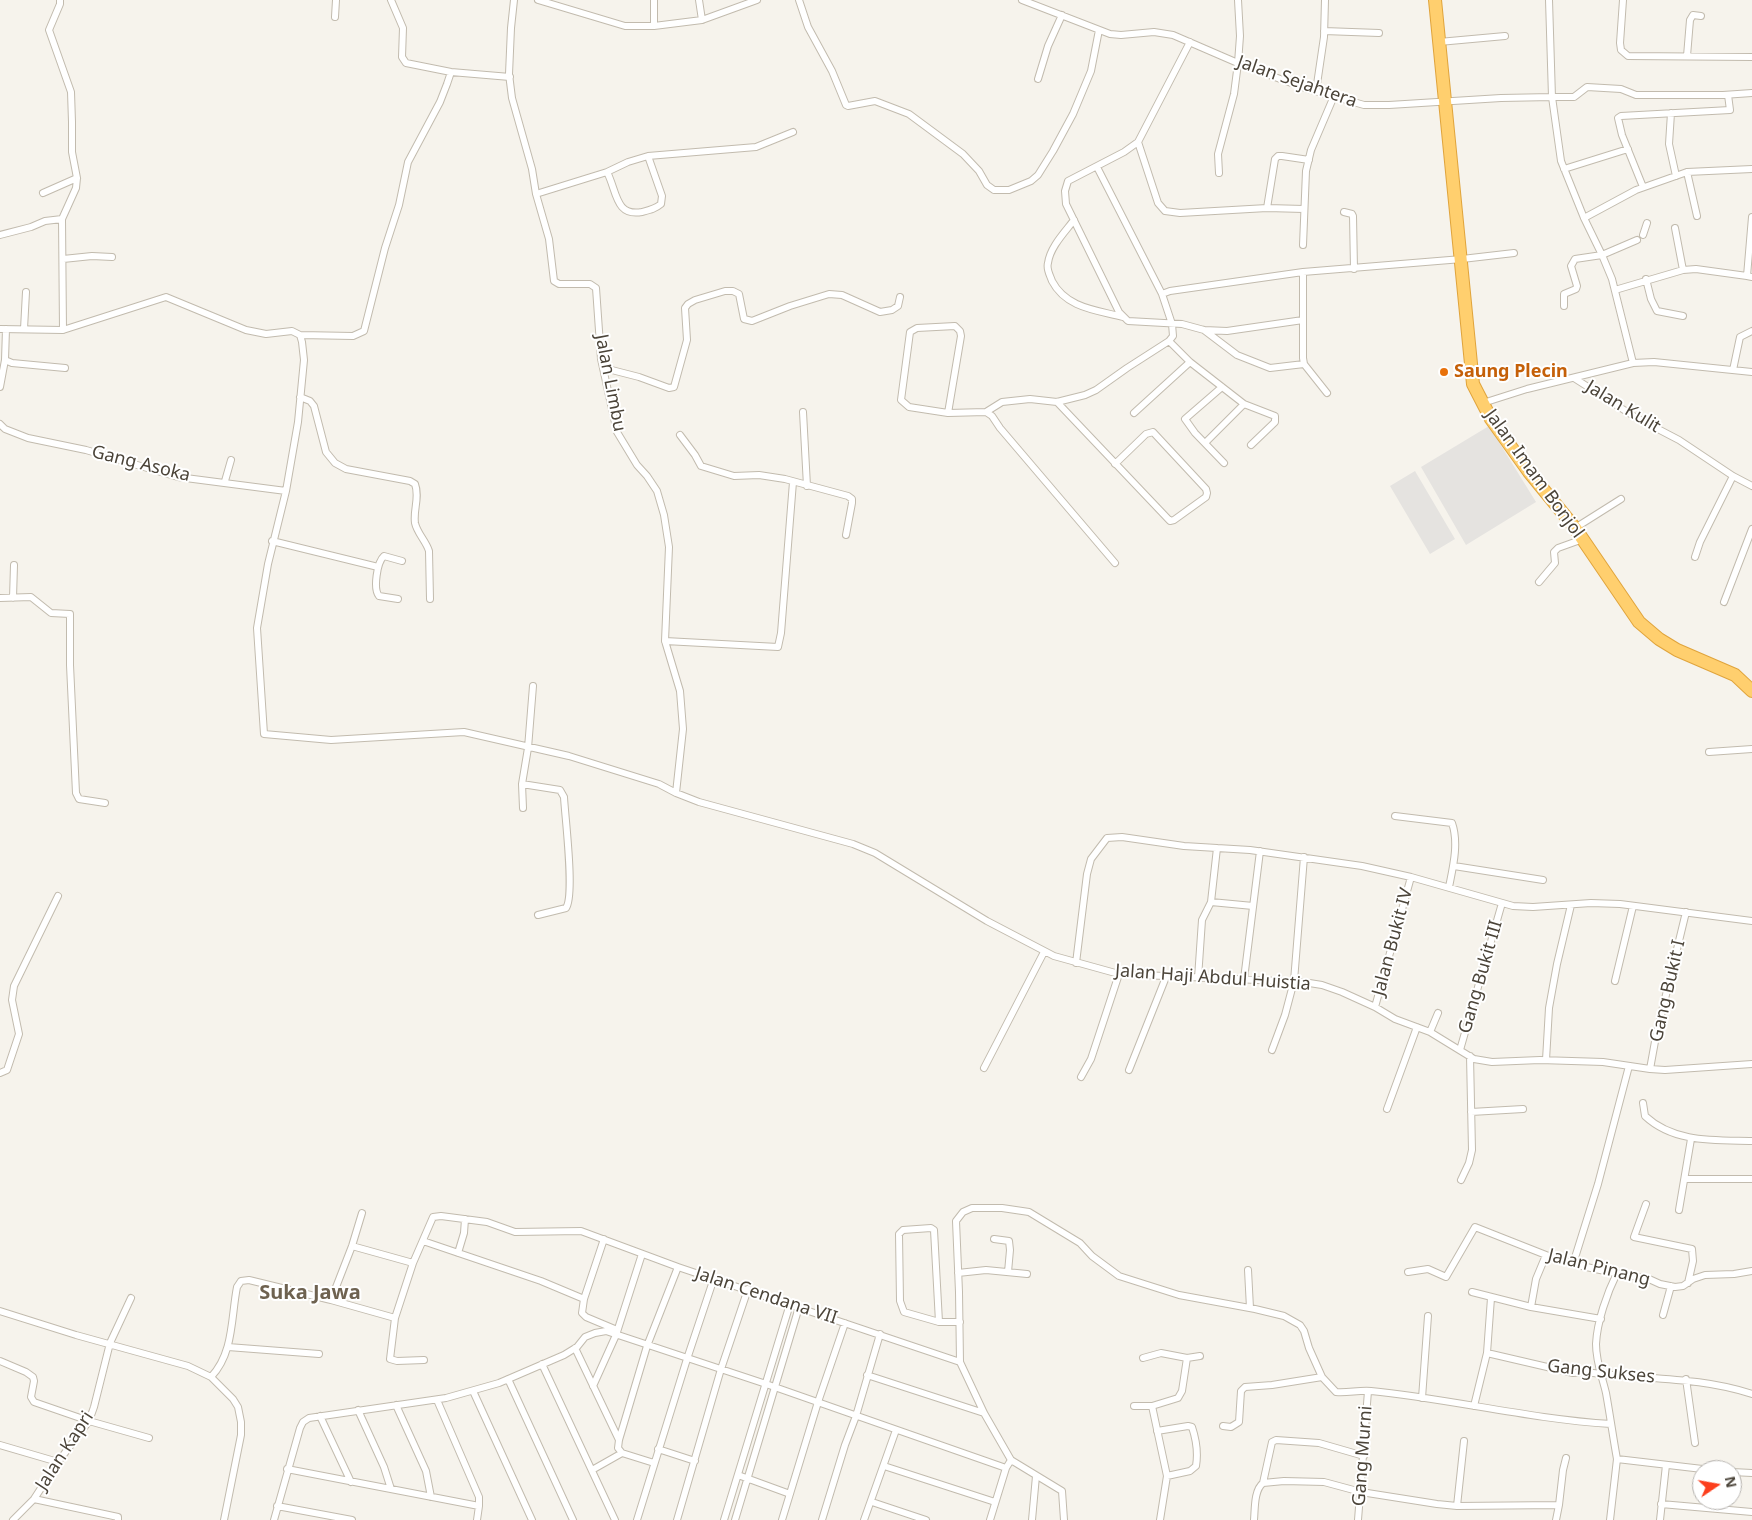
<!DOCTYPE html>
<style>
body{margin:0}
#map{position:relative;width:1752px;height:1520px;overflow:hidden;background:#f6f3ec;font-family:"Noto Sans",sans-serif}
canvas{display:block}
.north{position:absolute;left:1692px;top:1460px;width:50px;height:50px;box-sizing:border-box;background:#fff;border:1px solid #b7b4b0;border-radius:50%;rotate:78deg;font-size:14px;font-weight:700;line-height:20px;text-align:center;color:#4b4439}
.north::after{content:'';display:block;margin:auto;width:18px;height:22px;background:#fc3f1d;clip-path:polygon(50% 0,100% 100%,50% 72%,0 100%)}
</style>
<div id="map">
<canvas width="1752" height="1520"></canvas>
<div class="north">N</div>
</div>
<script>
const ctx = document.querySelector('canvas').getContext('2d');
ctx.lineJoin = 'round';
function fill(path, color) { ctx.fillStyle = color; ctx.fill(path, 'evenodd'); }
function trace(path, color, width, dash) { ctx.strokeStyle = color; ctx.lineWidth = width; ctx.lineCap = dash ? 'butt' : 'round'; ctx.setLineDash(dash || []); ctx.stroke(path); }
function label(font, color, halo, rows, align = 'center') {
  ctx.font = font + ' "Noto Sans",sans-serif'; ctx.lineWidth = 4; ctx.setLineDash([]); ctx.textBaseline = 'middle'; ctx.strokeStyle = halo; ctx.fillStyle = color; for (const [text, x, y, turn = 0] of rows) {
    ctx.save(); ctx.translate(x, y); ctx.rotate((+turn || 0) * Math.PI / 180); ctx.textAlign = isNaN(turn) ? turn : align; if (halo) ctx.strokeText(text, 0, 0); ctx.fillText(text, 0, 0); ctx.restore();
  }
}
fill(new Path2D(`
 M1489,426L1536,502L1466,545L1421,467Z
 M1415,471L1455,539L1430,554L1390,486Z`), '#e5e3e0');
const street = new Path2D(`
 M60,0V4L49,30L71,92L72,122V152L77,178L76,188L62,219L63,330
 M391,0L403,28L402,57L406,63L451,72L510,77
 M514,0L511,28L509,74L512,98L532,169L536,194L549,239L554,281L559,284H590L596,288L601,359L617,432L637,465L647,476L657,491L664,515L669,547L665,641L680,691L683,729L676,793
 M538,0L625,26H654L702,20L757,0
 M654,0V26
 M699,0L702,20
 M799,0L808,27L832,71L846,105L848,106L875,101L909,114L963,154L979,171L987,185L994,190H1009L1031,181L1038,175L1053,151L1073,114L1091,71L1099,30
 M1022,0L1110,34L1121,35L1154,32L1173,35L1247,67L1308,89L1364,105H1389L1501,98L1552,97L1561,161L1584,218L1602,255L1612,279L1633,363
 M1549,0L1552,97H1574L1587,87L1621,89L1636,95H1723L1752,93
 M1623,0L1620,43L1621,50L1628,56L1752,57
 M335,17L336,0
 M1324,31L1379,33
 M1190,42L1138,142L1124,152L1068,181L1065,191L1066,204L1119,312L1128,321L1182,324L1204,330L1227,331L1303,320
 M1439,42L1505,36
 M1687,56L1690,20L1693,15L1701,16
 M1038,79L1048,46L1062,15
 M1316,91L1324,37L1325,0
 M1671,113L1669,144L1676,176
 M1138,142L1158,203L1165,211L1180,213L1267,208L1304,209
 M1097,167L1162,294
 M1564,169L1628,149
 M607,172L628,162L648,156L756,147L793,132
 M1687,172L1697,216
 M1219,173L1218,154L1234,94L1238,63L1240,36L1238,0
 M1643,187L1622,135L1618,118L1621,116L1730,110L1728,95
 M43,193L77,178
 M536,194L607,172C617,191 615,217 642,212C650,210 655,209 661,204L662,196L648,156
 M1267,208L1275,159L1278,156H1282L1309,160
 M1344,212L1352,214L1353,216L1354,269
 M1752,217L1747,276L1752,277
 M1584,218L1636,190L1687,172L1752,169
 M1074,220C1065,232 1050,247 1048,263C1046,269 1050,275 1052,281C1066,308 1096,310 1123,317
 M0,235L31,227L45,221L62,219
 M1643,235L1647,223
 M1303,245L1306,171L1311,150L1334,96
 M63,259L92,256L112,257
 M1683,270L1696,269L1747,276
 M1303,272V358L1304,364L1327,393
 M1646,279L1651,299L1657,311L1683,316
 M1615,290L1683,270L1675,228
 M1564,306V294L1576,289L1577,286L1571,266L1575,259L1602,255L1637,240
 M0,329L63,330L166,297L246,330L266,334L292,331L300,335L302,342L304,360L298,422L286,491L268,564L257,628L264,734L331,740L464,732L569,756L659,784L676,793L699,802L853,844L875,853L987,921L1054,956L1119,974L1303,982L1322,985L1342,992L1375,1007L1395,1019L1430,1032L1474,1059L1492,1062L1540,1060L1603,1062L1650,1069L1665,1070L1752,1064
 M24,329L26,292
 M1204,330L1237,355L1270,368L1304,364
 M300,335L353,336L364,331L385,248L399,205L408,162L440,102L447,84L451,72
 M1169,341L1190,362L1244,404L1275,416V422L1251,445
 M5,360L12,363L65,368
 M604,368L639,377L669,388L674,387L687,340L685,308L688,304L695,300L725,291H733L739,294L744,319L752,321L790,306L829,294L842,295L880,312L892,310L898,306L900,297
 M1733,370L1740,337L1752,331
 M1574,378L1635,417L1679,440L1733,476L1752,486
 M0,387L5,360L6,329
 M1222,387L1185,419L1195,433L1224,463
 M300,397L310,401L314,406L326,452L335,463L346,469L410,481L415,484C420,497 413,510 415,523C417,533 426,541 429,551L430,599
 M1057,402L1170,521L1174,520L1206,497L1207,493L1206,489L1153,432L1146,434L1115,464
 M1483,403L1527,389L1633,363L1654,362L1752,372
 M803,412L807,486
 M948,413L961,336L960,331L955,326L917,328L910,332L901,400L909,407L948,413L986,412
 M1134,413L1190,362
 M0,424L5,429L28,438L86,450L178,477L286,491
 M680,435L695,455L701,466L734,476L759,475L785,479L848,496L852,499V503L846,535
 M1205,443L1244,404
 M225,481L231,460
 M1575,528L1621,499
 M272,541L378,567
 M1695,557L1700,542L1733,476
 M1115,563L1000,428L992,416L986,412L1002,402L1030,399L1057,402L1085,395L1096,390L1127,368L1169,341L1173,336L1172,324L1162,294L1170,291L1303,272L1462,259L1514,253
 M1539,582L1555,563L1554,552L1558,548L1583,539
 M0,598L31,597L51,613L70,614V665L76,793L79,799L105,803
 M13,598L14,565
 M398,599L379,596C373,589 377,562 384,556L402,561
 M1724,602L1752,529
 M665,641L778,647L781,633L793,482
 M533,686L528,748L522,784L560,790L564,797C565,817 575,895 566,908L538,915
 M1709,752L1752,749
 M522,784L523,808
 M1395,816L1452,823C1459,843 1453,867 1449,887
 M1454,866L1543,880
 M1211,902L1253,906
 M1076,963L1087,874L1091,859L1107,838L1122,837L1184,846L1250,850L1362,866L1411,877L1513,906L1533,907L1591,903L1620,904L1752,921
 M1198,978L1202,920L1211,902L1217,848
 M1244,979L1260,851
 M1615,981L1633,906
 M1375,1007L1411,877
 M1430,1032L1438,1013
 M1272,1050L1285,1015L1294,981L1304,857
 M1460,1050L1502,903
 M1546,1060L1549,1008L1557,964L1571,905
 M984,1068L1044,952
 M1650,1069L1656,1036L1686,912
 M1129,1070L1166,977
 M0,1073L7,1070L19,1034L12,1000L14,986L58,896
 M1081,1077L1091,1059L1119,974
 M1643,1103L1645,1116C1674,1143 1714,1140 1752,1141
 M1387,1109L1417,1027
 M1471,1112L1523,1109
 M1685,1179H1752
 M1461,1180L1469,1163L1472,1150L1470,1056
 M1646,1204L1634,1237L1692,1249L1693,1261L1688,1283
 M1679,1210L1691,1139
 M604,1239L584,1299L582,1313L586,1317L617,1330
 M994,1239L1009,1241L1010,1250L1008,1272
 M423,1241L541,1281L584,1299
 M352,1246L413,1263L395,1318
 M458,1253L464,1233L465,1219
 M1546,1255L1536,1279L1531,1307L1601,1319
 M413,1263L433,1217L441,1216L487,1222L515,1232L581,1231L678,1267L960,1362
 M1573,1264L1598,1184L1629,1066
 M1248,1270L1250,1308
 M1408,1272L1428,1269L1446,1277L1475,1227L1546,1255L1573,1264L1600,1270L1649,1279L1660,1284L1675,1287L1683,1286L1693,1279L1705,1275L1734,1274L1752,1271
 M958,1273L986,1270L1027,1274
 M1617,1273C1607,1293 1597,1322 1596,1344C1596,1362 1602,1376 1606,1393C1610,1415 1613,1437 1617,1459L1711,1470
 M1472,1292L1531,1307
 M331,1300L352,1246L362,1213
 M0,1311L76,1335L188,1366L211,1377L233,1399L238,1407L241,1422V1435L224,1520
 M1663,1315L1671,1286
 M939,1322L934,1230L931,1228L903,1230L899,1234L900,1301L904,1312L939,1322H960
 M228,1347L319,1354
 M575,1348L619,1440
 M1487,1353L1573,1373L1586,1372C1642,1380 1698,1376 1752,1394
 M1143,1358L1161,1353L1187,1358L1182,1391L1178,1398L1152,1406L1167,1476L1160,1520
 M1187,1358L1200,1356
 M0,1361L26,1372L33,1377L34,1381L31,1397L34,1402L89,1421L149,1438
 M542,1364L615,1520
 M867,1375L984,1413
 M211,1377C234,1353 231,1317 237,1287L241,1281L249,1280L331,1300L395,1318L390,1359L397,1361L424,1360
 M508,1379L573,1520
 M1686,1379L1695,1443
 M593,1386L616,1335L642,1254
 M473,1391L532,1520
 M1422,1398L1428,1316
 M437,1400L479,1497V1506
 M396,1405L426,1471L431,1497
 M1134,1406H1152
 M1474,1406L1487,1353L1491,1298
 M358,1410L384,1467L391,1489
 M320,1416L351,1482
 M1223,1426L1231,1427L1239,1422L1241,1391L1245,1387L1272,1385L1322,1377
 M1157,1431L1188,1426L1192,1427C1196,1439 1198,1454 1196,1466L1190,1471L1167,1476
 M0,1445L58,1462
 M658,1449L695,1461
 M1011,1460L1062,1491L1064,1520
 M654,1463L622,1453L618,1448L619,1440L647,1346L678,1267
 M884,1466L995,1502
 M287,1469L479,1506L477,1520
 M592,1470L622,1453
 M1732,1472L1752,1473
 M738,1475L790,1494
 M1263,1483L1272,1442L1276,1440L1319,1443L1364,1456
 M34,1499L118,1517V1520
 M872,1502L926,1520
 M1661,1504L1752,1512
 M1559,1505L1563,1470L1566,1458
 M277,1506L352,1520
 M1457,1506L1464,1441
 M13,1520L34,1499L58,1462L89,1421L94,1407L110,1343L131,1298
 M274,1520L300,1428L303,1422L309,1418L446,1398L499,1383L564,1355L577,1347L585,1337L595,1333L606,1331L766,1384L1006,1468
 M637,1520L687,1359L714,1278
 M677,1520L721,1369L748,1289
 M724,1520L790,1304
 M735,1520L799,1307
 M782,1520L818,1402L845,1323
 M822,1520L845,1445L856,1416L880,1334
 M864,1520L896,1430
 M990,1520L1006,1468L1011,1460L984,1413L960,1362L959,1292L956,1221L963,1212L972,1208H1002L1029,1212L1080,1243L1092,1256L1119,1276L1179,1295L1255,1309L1284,1316L1300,1325L1304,1331L1309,1348L1322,1377L1336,1392C1348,1393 1359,1390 1371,1391C1451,1399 1530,1419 1611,1424
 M1032,1520L1036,1476
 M1254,1520C1255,1509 1254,1490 1263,1483L1284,1481L1324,1482L1361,1492L1437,1504L1457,1506L1559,1505L1556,1520
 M1358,1520L1368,1391
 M1610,1520L1617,1459
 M1660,1520L1666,1465`);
const highway = new Path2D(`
 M1435,0L1473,384L1491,419L1529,472L1575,528L1639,622L1659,639L1677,650L1735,675L1752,691`);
trace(street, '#c2bbae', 8);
trace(highway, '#e0a43c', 14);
trace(street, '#fff', 6);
trace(highway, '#ffcf6e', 12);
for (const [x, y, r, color] of [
 [1444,372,5,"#e8710a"]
]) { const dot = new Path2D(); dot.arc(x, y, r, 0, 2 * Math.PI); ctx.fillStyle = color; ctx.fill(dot); trace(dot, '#fff', 2); }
label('18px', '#4b4439', '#fff', [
 ["Jalan Sejahtera",1297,82,19],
 ["Jalan Limbu",610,383,79],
 ["Jalan Kulit",1623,407,31],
 ["Gang Asoka",141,464,14],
 ["Jalan Imam Bonjol",1534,474,54],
 ["Jalan Bukit IV",1393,942,-75],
 ["Gang Bukit III",1481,977,-74],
 ["Jalan Haji Abdul Huistia",1213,978,4],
 ["Gang Bukit I",1668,991,-77],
 ["Jalan Pinang",1599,1268,14],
 ["Jalan Cendana VII",766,1296,18],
 ["Gang Sukses",1601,1372,6],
 ["Jalan Kapri",65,1451,-57],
 ["Gang Murni",1363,1456,-86]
]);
label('bold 18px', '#c56008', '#fff', [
 ["Saung Plecin",1454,372]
], 'left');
label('bold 20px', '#6e6250', '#fff', [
 ["Suka Jawa",310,1293]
]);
</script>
